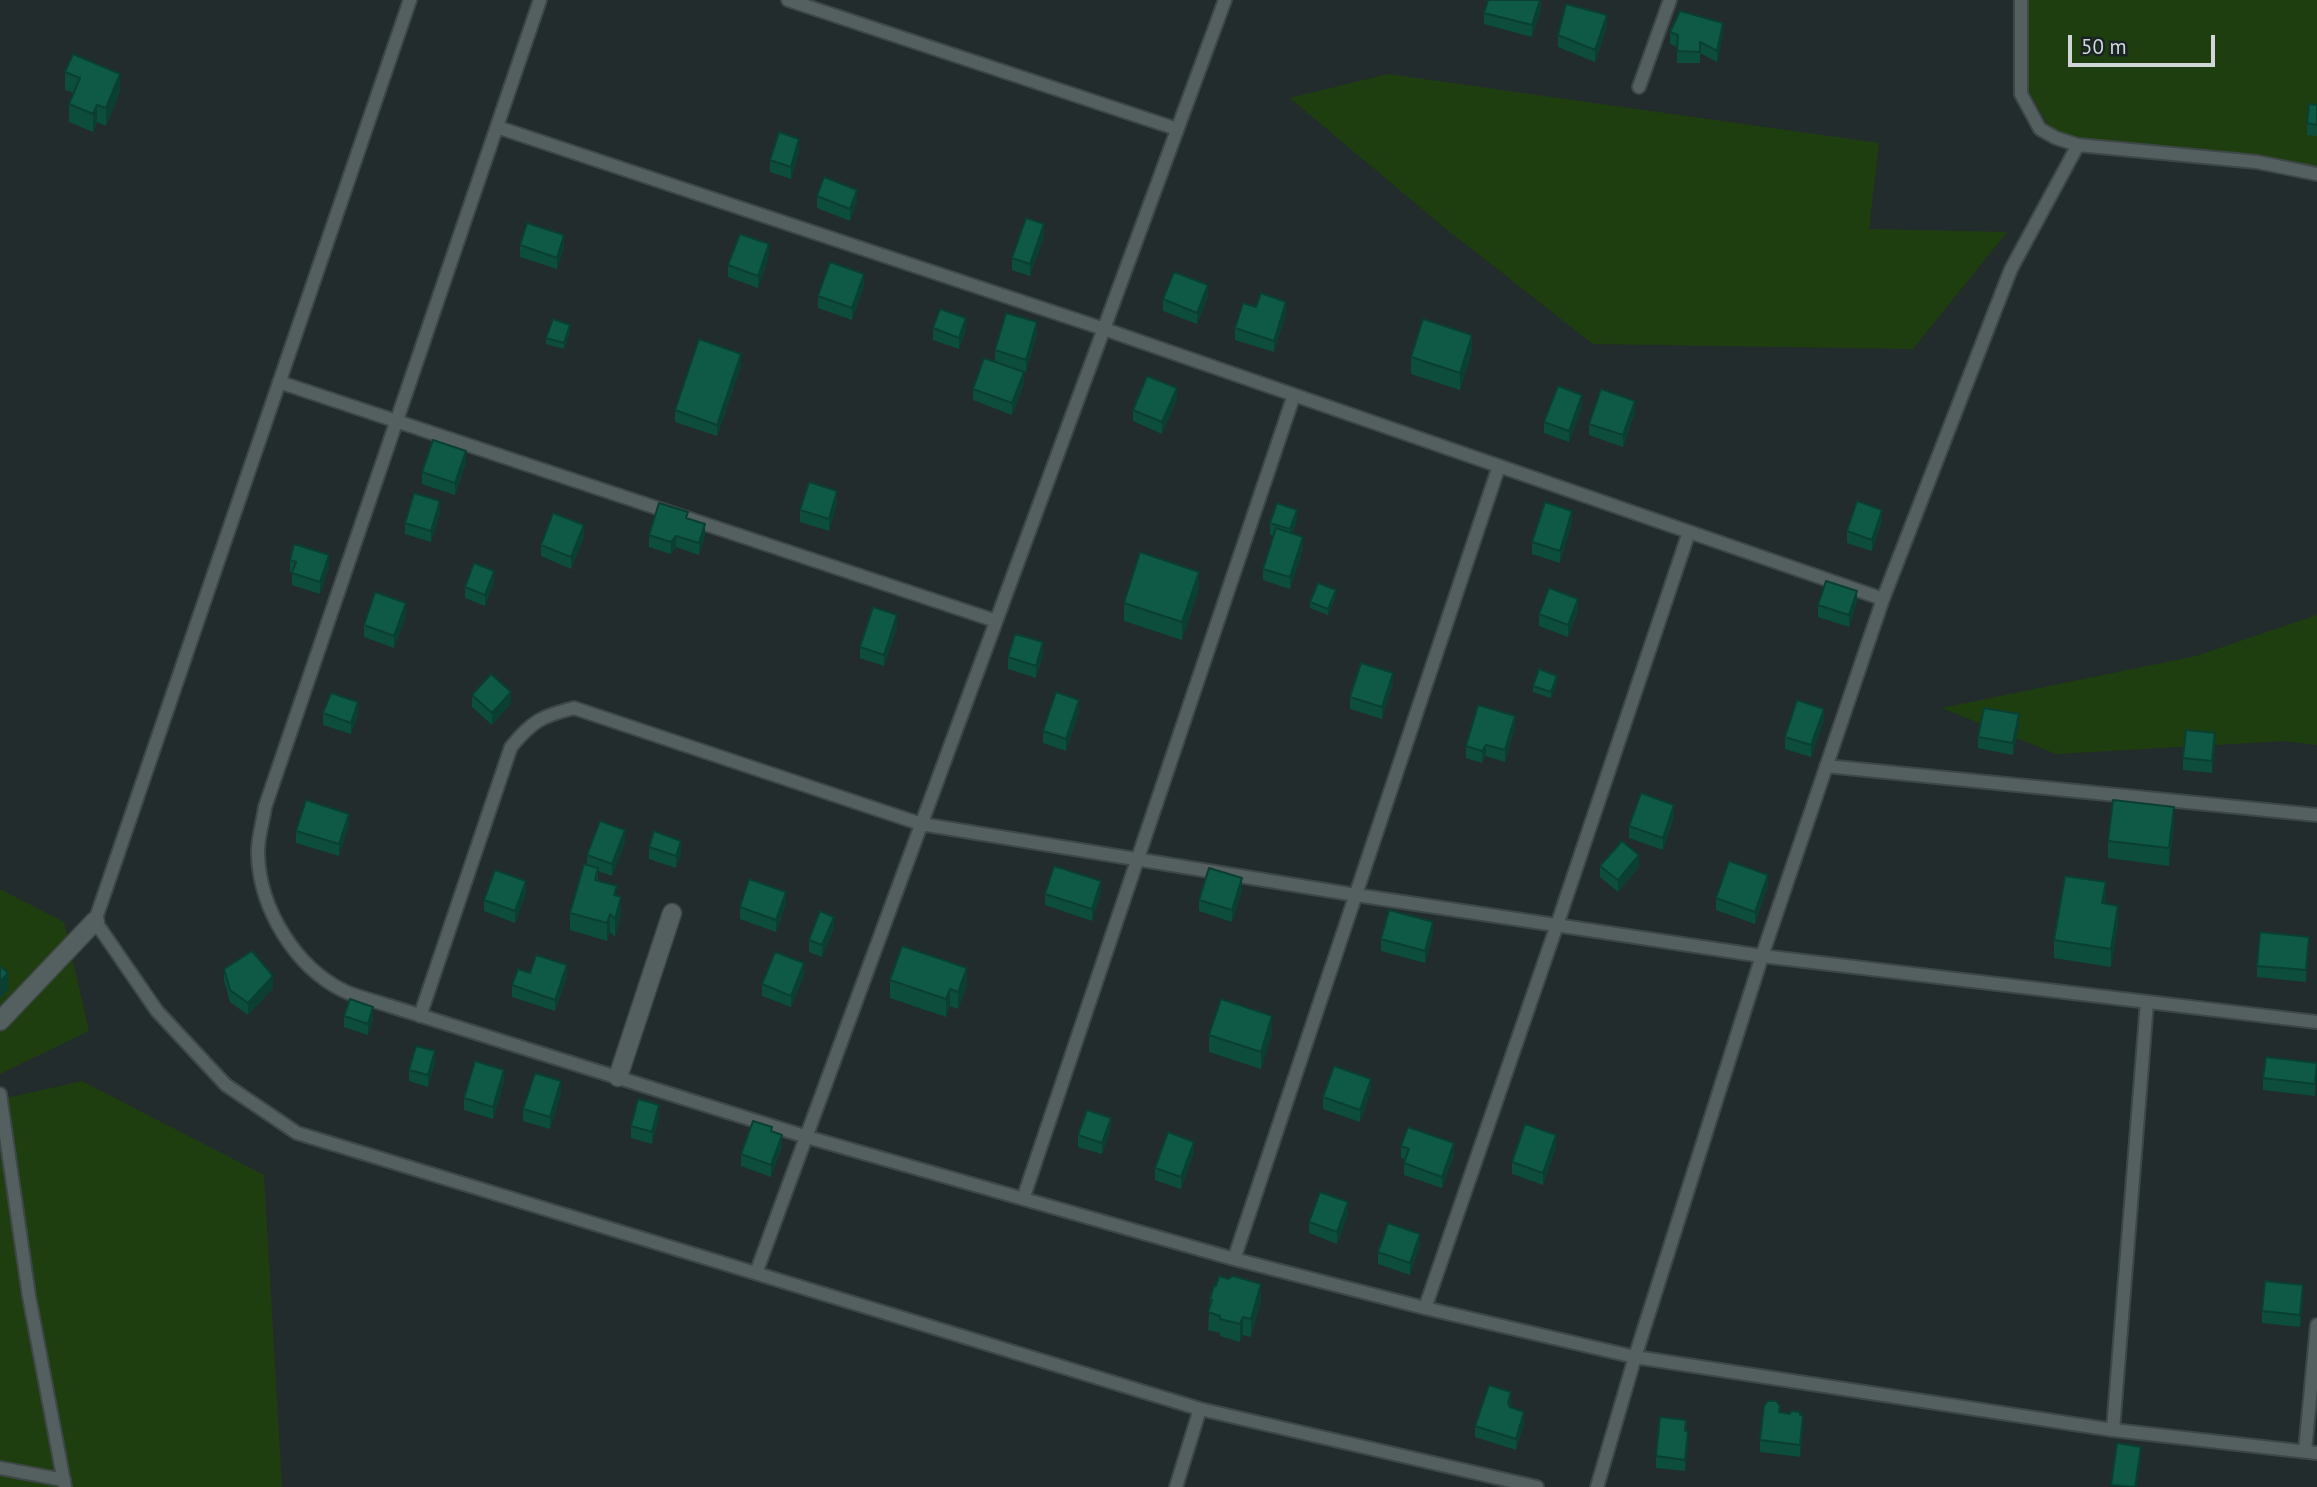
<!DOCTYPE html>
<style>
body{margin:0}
#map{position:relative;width:2317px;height:1487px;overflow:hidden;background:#222c2d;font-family:"PT Sans",sans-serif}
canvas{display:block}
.scale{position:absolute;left:2068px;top:35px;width:147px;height:32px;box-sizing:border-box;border:4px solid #d1d7d8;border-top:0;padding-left:9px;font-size:21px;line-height:24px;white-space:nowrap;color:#d1d7d8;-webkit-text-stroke:5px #192323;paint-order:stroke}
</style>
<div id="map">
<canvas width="2317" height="1487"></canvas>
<div class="scale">50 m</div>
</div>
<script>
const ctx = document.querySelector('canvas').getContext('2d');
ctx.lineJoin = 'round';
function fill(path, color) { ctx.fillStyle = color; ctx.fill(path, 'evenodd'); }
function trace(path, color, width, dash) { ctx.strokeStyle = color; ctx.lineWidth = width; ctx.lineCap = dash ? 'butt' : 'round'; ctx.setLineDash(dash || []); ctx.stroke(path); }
fill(new Path2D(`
 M2026,0H2317V177L2056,138L2027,89Z
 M1388,74L1879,143L1869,229L2007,232L1913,349L1593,344L1440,224L1290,98Z
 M2317,615V745L2286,741L2056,754L1942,708L2196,656Z
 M0,889L64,922L89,1031L0,1074Z
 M82,1081L264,1175L282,1487H0V1091L2,1099Z`), '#1f3e0f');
const lane = new Path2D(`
 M410,0L95,921L157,1011L226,1085L297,1133L1200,1409L1537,1487
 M788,0L1177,129
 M2021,0V94L2040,129L2056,138L2078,145L2257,162L2317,174
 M1639,87L1670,0
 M497,127L1104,329L1499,466L1234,1259L807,1137L390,1006C375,1001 358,997 344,991C295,967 260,909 258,855C257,840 263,822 265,807L540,0
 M279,382L996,621
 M1499,466L1883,599
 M1826,766L2317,815
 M420,1016L511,747C532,721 542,716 574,708L921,824L1356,895L1762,956L1883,599L2011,269L2078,145
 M0,1094L29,1296L65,1487
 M1023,1199L1294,395
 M1234,1259L1425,1308L1635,1357L1762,956L2317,1022
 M756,1273L1225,0
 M1425,1308L1557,925L1689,532
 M2113,1430L2147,1002
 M2305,1451L2317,1325
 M0,1468L64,1480
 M1176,1487L1200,1409
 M1597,1487L1635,1357L2113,1430L2317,1453`);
const street = new Path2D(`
 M0,1021L95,921
 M618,1077L672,913`);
trace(lane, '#3e4748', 16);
trace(street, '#3e4748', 21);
trace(lane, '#545f60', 12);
trace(street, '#545f60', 18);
fill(new Path2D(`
 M1541,0V10L1532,37L1484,24V13Z
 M1607,27L1595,62L1558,47V35Z
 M1670,32L1723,34L1717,62L1700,53V63H1677V47L1670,44Z
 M65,72L120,91L106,126L97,122L93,132L69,122V104L74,93L65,90Z
 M2317,105V136L2307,135V123Z
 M799,151L791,179L770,172V160Z
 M817,196L857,202L850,221L817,208Z
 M1044,236L1030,276L1012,270V258Z
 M520,245L564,247L557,269L520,257Z
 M769,256L758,288L728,277V265Z
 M864,286L852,320L818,308V296Z
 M1208,297L1197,324L1163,311V299Z
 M1286,313L1274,352L1235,340V328Z
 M933,328L966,330L959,349L933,340Z
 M570,331L564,349L546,344V338Z
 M1037,334L1026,372L1002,364L1024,384L1012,415L973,400V389L995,362V350Z
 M1472,352L1460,390L1411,374V357Z
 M741,366L717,436L675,422V410Z
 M1177,399L1162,434L1133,421V410Z
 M1582,407L1569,442L1544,433V422Z
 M1635,412L1623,447L1589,435V424Z
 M466,463L455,495L422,484V472Z
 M837,503L829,531L800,522V510Z
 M440,513L431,542L405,534V523Z
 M688,519L705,536L699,555L676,547L671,554L649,547V535Z
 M1297,521L1292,534L1303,549L1290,589L1263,580V569L1274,536L1270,535V523Z
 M1882,521L1872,551L1847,543V531Z
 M1572,522L1560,563L1532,554V542Z
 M584,537L571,569L541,556V545Z
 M290,560L329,567L320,594L292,585V572H290Z
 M494,583L485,606L465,598V587Z
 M1199,589L1182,640L1124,621V603Z
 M1336,596L1328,615L1310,608V602Z
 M1857,602L1849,627L1818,617V605Z
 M1578,611L1568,637L1539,626V614Z
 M406,615L394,648L364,637V625Z
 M897,627L884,666L860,658V647Z
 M1043,654L1036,678L1008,669V657Z
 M1557,682L1551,698L1533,692V686Z
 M1393,684L1382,719L1350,709V697Z
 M472,695L511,703L492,725L472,707Z
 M1079,712L1066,751L1043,743V731Z
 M323,713L358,714L351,734L323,725Z
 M1824,720L1811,757L1785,749V737Z
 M2019,726L2013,755L1978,748V737Z
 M1515,727L1505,762L1486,756L1482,763L1466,758V746Z
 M2215,745L2212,773L2183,770V758Z
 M1674,817L1663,850L1629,838V826Z
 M349,825L339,856L296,843V831Z
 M2174,825L2169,866L2108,858V841Z
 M625,842L612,876L598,871V881L617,896L621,915L615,937L610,932L607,941L570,930V913L587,865V855Z
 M649,847L681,852L676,868L649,859Z
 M1600,866L1639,867L1618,892L1600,877Z
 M1768,886L1755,924L1716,910V898Z
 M1242,890L1232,922L1199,911V900Z
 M1101,892L1092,921L1045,905V894Z
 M526,893L515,923L484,911V900Z
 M2106,900L2105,904L2118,923L2111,967L2054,958V940Z
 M786,904L776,932L740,919V907Z
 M834,928L822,957L809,952V940Z
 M1433,933L1425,963L1381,951V939Z
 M2309,948L2306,982L2257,977V966Z
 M224,969L273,988L248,1015L230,1002L224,980Z
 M530,973L567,977L555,1011L512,997V985Z
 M804,975L791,1007L762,996V984Z
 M890,980L967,985L958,1009L950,1006L946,1017L890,998Z
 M344,1016L373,1019L368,1035L344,1027Z
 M1272,1034L1261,1069L1209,1052V1035Z
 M435,1063L428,1087L409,1081V1070Z
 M2317,1063L2315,1096L2263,1090V1078Z
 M504,1082L493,1119L464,1110V1098Z
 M1371,1091L1360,1122L1323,1109V1097Z
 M561,1093L550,1129L523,1121V1109Z
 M659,1117L652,1144L631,1138V1126Z
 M1111,1129L1102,1154L1078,1147V1135Z
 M772,1131L782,1147L771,1177L741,1166V1154Z
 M1401,1146L1454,1155L1442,1188L1404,1175V1163L1405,1159L1401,1158Z
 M1556,1147L1543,1185L1512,1174V1162Z
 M1194,1153L1181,1189L1155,1180V1168Z
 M1348,1214L1337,1244L1309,1233V1222Z
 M1420,1245L1410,1275L1378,1264V1252Z
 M2303,1297L2300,1327L2262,1323V1311Z
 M1210,1299L1261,1301L1251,1337L1243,1335L1240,1342L1220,1336V1333L1208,1330Z
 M1511,1404L1510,1407L1524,1423L1516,1450L1475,1437V1426Z
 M1780,1412L1800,1415L1803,1427L1800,1457L1760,1452V1440Z
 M1686,1431L1688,1443L1685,1471L1656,1468V1456Z`), '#0c4d3c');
fill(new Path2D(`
 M1540,0L1541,10L1532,37V25Z
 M1607,15V27L1595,62V50Z
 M1723,23V34L1717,62V51Z
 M120,74V91L106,126V108Z
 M97,105V122L93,132V114Z
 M799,139V151L791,179V167Z
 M857,190V202L850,221V209Z
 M1044,224V236L1030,276V264Z
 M564,235V247L557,269V258Z
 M769,244V256L758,288V276Z
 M864,274V286L852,320V308Z
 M1208,285V297L1197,324V313Z
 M1286,302V313L1274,352V341Z
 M966,318V330L959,349V338Z
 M1037,322V334L1026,372V360Z
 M570,325V331L564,349V343Z
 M1472,335V352L1460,390V373Z
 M741,354V366L717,436V425Z
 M1024,372V384L1012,415V403Z
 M1177,388V399L1162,434V422Z
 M1582,395V407L1569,442V431Z
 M1635,401V412L1623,447V435Z
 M466,451V463L455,495V483Z
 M837,491V503L829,531V519Z
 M440,501V513L431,542V531Z
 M1297,510V521L1290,541V529Z
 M1882,510V521L1872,551V540Z
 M1572,511V522L1560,563V551Z
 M705,524V536L699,555V543Z
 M584,525V537L571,569V557Z
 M676,536V547L671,554V542Z
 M1303,537V549L1290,589V577Z
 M329,555V567L320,594V582Z
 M494,571V583L485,606V595Z
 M1199,572V589L1182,640V622Z
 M1336,590V596L1328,615V609Z
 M1857,591V602L1849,627V615Z
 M1578,599V611L1568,637V625Z
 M406,603V615L394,648V636Z
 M897,615V627L884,666V655Z
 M1043,642V654L1036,678V666Z
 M1393,673V684L1382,719V707Z
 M1557,676V682L1551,698V692Z
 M511,692V703L492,725V713Z
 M1079,700V712L1066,751V739Z
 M358,702V714L351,734V723Z
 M1824,709V720L1811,757V745Z
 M2019,714V726L2013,755V743Z
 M1515,716V727L1505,762V750Z
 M2215,733V745L2212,773V761Z
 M1486,745V756L1482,763V751Z
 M1674,805V817L1663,850V838Z
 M2174,807V825L2169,866V848Z
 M349,814V825L339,856V844Z
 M625,830V842L612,876V864Z
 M681,841V852L676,868V856Z
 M1639,855V867L1618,892V880Z
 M1768,875V886L1755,924V912Z
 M1242,878V890L1232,922V910Z
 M526,881V893L515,923V911Z
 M1101,881V892L1092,921V909Z
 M2106,882V900L2102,921V903Z
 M786,892V904L776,932V920Z
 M621,897V915L615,937V919Z
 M2118,906V923L2111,967V949Z
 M610,914V932L607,941V923Z
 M834,917V928L822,957V945Z
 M1433,922V933L1425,963V951Z
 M2309,937V948L2306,982V970Z
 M804,963V975L791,1007V996Z
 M567,965V977L555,1011V1000Z
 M967,968V985L958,1009V992Z
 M8,973V990L0,999V982Z
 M273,976V988L248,1015V1003Z
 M950,989V1006L946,1017V999Z
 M373,1007V1019L368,1035V1024Z
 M1272,1016V1034L1261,1069V1052Z
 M435,1051V1063L428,1087V1075Z
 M2317,1064V1076L2315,1096V1084Z
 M504,1070V1082L493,1119V1107Z
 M1371,1079V1091L1360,1122V1110Z
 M561,1081V1093L550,1129V1117Z
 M659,1105V1117L652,1144V1132Z
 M1111,1118V1129L1102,1154V1143Z
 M782,1135V1147L771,1177V1165Z
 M1556,1135V1147L1543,1185V1173Z
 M1194,1142V1153L1181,1189V1177Z
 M1454,1143V1155L1442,1188V1177Z
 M1348,1202V1214L1337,1244V1232Z
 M1420,1234V1245L1410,1275V1263Z
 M1261,1284V1301L1251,1337V1319Z
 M2303,1285V1297L2300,1327V1315Z
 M1243,1317V1335L1240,1342V1324Z
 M1511,1392V1404L1508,1414V1403Z
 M1524,1412V1423L1516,1450V1439Z
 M1803,1415V1427L1800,1457V1445Z
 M1688,1431V1443L1685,1471V1460Z
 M2141,1447V1458L2137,1487H2135Z`), '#0a3f31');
const building = new Path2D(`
 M1488,0H1540L1532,25L1484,13Z
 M1566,4L1607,15L1595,50L1558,35Z
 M1680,11L1723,23L1717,51L1700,42V52L1677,51L1678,35L1670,32Z
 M73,54L120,74L106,108L97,105L93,114L69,104L80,78L65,72Z
 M2309,104L2317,105V125L2307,123Z
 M779,132L799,139L791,167L770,160Z
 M824,177L857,190L850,209L817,196Z
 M1026,218L1044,224L1030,264L1012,258Z
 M527,223L564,235L557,258L520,245Z
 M740,234L769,244L758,276L728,265Z
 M830,262L864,274L852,308L818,296Z
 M1174,272L1208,285L1197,313L1163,299Z
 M1261,293L1286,302L1274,341L1235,328L1243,303L1256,307Z
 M940,309L966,318L959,338L933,328Z
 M1006,313L1037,322L1026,360L995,350Z
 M553,319L570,325L564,343L546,338Z
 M1423,319L1472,335L1460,373L1411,357Z
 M699,339L741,354L717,425L675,410Z
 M984,358L1024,372L1012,403L973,389Z
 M1147,376L1177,388L1162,422L1133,410Z
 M1558,386L1582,395L1569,431L1544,422Z
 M1601,389L1635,401L1623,435L1589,424Z
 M433,440L466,451L455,483L422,472Z
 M809,482L837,491L829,519L800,510Z
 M414,493L440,501L431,531L405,523Z
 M1857,501L1882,510L1872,540L1847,531Z
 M1545,502L1572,511L1560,551L1532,542Z
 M659,503L688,512L686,518L705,524L699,543L676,536L671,542L649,535Z
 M1277,503L1297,510L1290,529L1270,523Z
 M553,513L584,525L571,557L541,545Z
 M1276,528L1303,537L1290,577L1263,569Z
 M294,544L329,555L320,582L292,573L296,562L290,560Z
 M1140,552L1199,572L1182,622L1124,603Z
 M474,563L494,571L485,595L465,587Z
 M1826,581L1857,591L1849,615L1818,605Z
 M1318,583L1336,590L1328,609L1310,602Z
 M1549,588L1578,599L1568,625L1539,614Z
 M375,592L406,603L394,636L364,625Z
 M873,607L897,615L884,655L860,647Z
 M1015,634L1043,642L1036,666L1008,657Z
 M1361,663L1393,673L1382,707L1350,697Z
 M1539,669L1557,676L1551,692L1533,686Z
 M491,674L511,692L492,713L472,695Z
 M1056,692L1079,700L1066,739L1043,731Z
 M331,693L358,702L351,723L323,713Z
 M1797,700L1824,709L1811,745L1785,737Z
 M1478,705L1515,716L1505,750L1486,745L1482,751L1466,746Z
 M1984,708L2019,714L2013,743L1978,737Z
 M2186,730L2215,733L2212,761L2183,758Z
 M1641,793L1674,805L1663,838L1629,826Z
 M306,800L349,814L339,844L296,831Z
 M2113,800L2174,807L2169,848L2108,841Z
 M600,821L625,830L612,864L587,855Z
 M654,831L681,841L676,856L649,847Z
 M1622,841L1639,855L1618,880L1600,866Z
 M1729,861L1768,875L1755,912L1716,898Z
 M584,864L598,868L595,880L617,886L614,895L621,897L615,919L610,914L607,923L570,913Z
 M1054,866L1101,881L1092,909L1045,894Z
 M1209,868L1242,878L1232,910L1199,900Z
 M495,870L526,881L515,911L484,900Z
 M2065,876L2106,882L2102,903L2118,906L2111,949L2054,940Z
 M749,879L786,892L776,920L740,907Z
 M1389,910L1433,922L1425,951L1381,939Z
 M820,911L834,917L822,945L809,940Z
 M2260,932L2309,937L2306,970L2257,966Z
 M902,946L967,968L958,992L950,989L946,999L890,980Z
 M252,951L273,976L248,1003L230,990L224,969Z
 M775,952L804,963L791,996L762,984Z
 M536,955L567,965L555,1000L512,985L518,969L530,973Z
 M0,966L8,973L0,982Z
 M350,999L373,1007L368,1024L344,1016Z
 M1221,999L1272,1016L1261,1052L1209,1035Z
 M416,1046L435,1051L428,1075L409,1070Z
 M2266,1057L2317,1063L2315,1084L2263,1078Z
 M475,1061L504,1070L493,1107L464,1098Z
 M1334,1066L1371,1079L1360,1110L1323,1097Z
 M535,1073L561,1081L550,1117L523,1109Z
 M638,1099L659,1105L652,1132L631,1126Z
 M1087,1110L1111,1118L1102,1143L1078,1135Z
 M753,1121L772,1127L771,1131L782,1135L771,1165L741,1154Z
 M1525,1124L1556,1135L1543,1173L1512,1162Z
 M1408,1127L1454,1143L1442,1177L1404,1163L1409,1149L1401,1146Z
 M1168,1132L1194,1142L1181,1177L1155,1168Z
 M1320,1192L1348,1202L1337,1232L1309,1222Z
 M1388,1223L1420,1234L1410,1263L1378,1252Z
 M1219,1276L1228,1279L1233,1276L1261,1284L1251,1319L1243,1317L1240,1324L1220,1319V1316L1208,1312L1212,1300L1210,1299L1214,1285L1216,1286Z
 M2265,1281L2303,1285L2300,1315L2262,1311Z
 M1489,1385L1511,1392L1508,1403L1510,1407L1524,1412L1516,1439L1475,1426Z
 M1768,1401H1776L1780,1406L1779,1412L1790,1414L1791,1411L1800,1412V1415H1803L1800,1445L1760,1440L1764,1406Z
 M1660,1417L1686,1420L1685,1431H1688L1685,1460L1656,1456Z
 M2117,1443L2141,1447L2135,1487L2111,1485Z`);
fill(building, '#0e5a46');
trace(building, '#0a3f31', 2);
</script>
